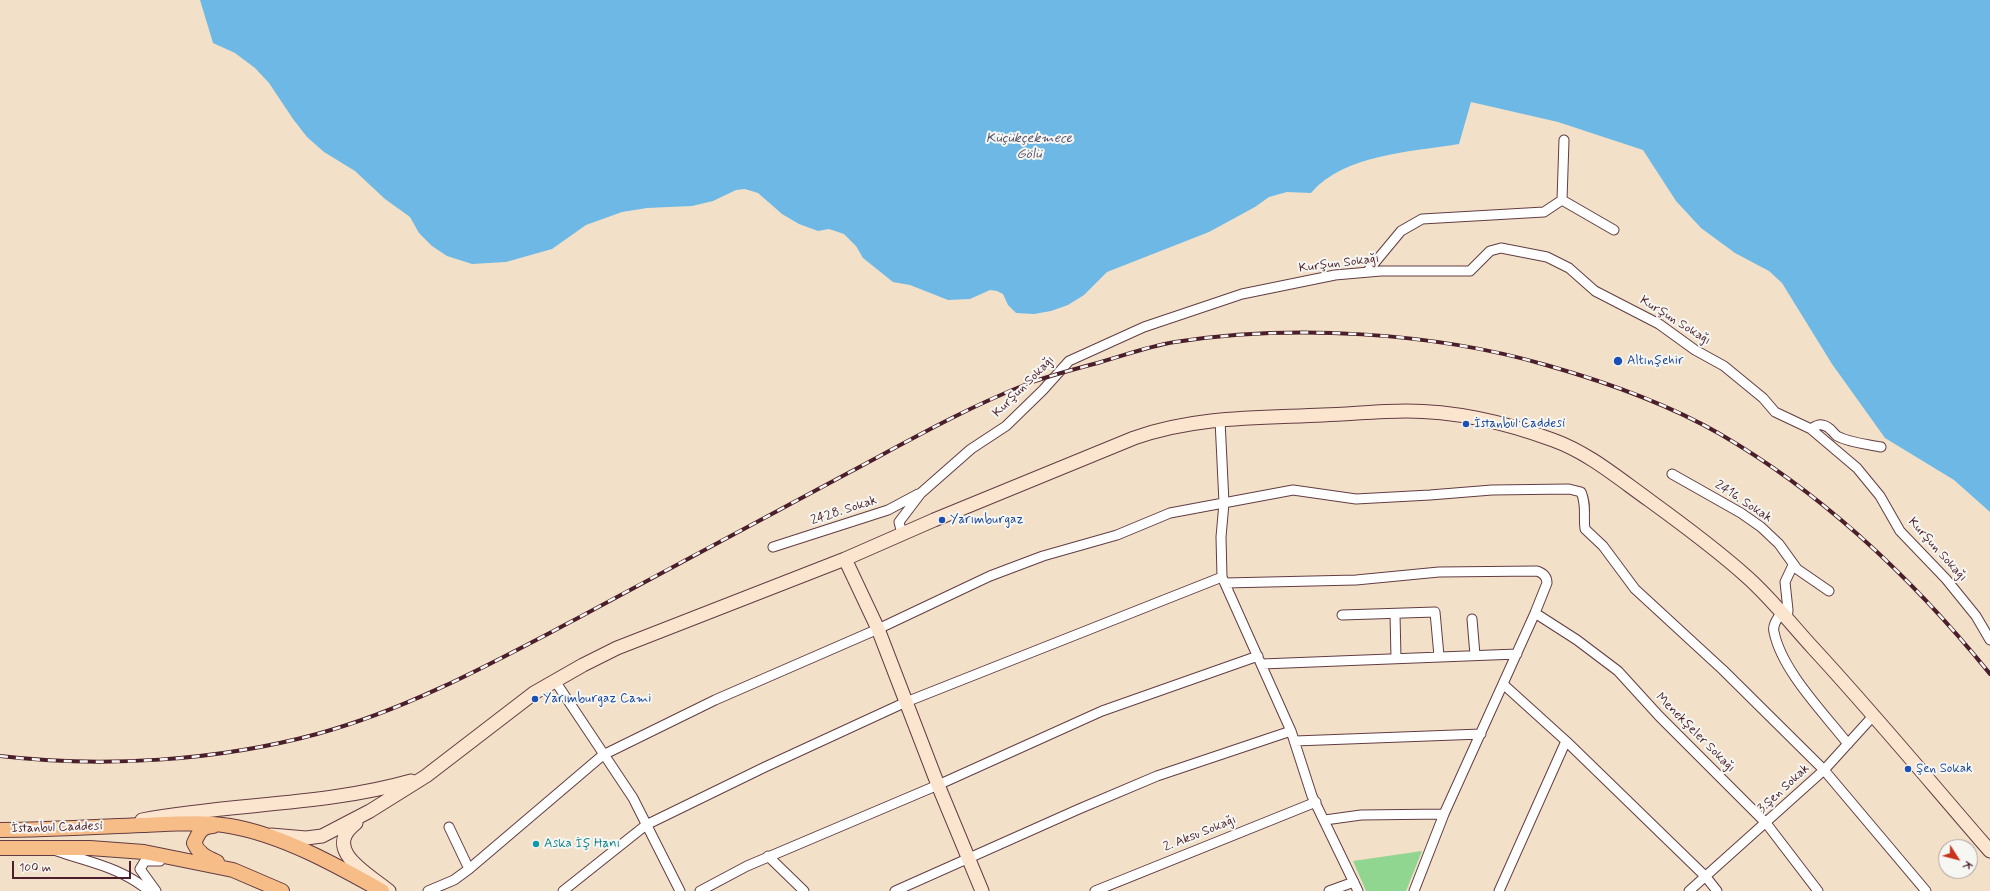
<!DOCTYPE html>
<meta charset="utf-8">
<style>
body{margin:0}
#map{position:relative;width:1990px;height:891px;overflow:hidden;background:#f2e1c8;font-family:Mynerve,sans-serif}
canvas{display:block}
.north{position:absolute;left:1938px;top:839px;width:40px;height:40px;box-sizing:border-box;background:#f6f6f2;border:1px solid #b1a0a2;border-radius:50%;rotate:126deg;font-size:11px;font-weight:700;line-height:16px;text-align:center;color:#4a1f2b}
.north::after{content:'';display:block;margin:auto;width:14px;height:18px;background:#c8321e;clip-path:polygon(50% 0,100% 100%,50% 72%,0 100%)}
.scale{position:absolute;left:12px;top:861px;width:119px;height:18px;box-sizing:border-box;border:2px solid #4a1f2b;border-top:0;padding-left:5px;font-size:12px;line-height:14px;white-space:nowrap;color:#4a1f2b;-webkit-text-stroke:3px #f6f6f2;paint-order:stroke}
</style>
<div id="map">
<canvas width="1990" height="891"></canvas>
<div class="north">K</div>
<div class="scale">100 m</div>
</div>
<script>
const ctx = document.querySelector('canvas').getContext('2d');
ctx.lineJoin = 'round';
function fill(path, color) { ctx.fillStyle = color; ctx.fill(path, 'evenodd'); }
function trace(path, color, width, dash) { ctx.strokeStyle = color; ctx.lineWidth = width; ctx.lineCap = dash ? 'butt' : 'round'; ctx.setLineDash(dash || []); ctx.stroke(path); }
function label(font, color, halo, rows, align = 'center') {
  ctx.font = font + ' Mynerve,sans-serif'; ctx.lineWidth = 4; ctx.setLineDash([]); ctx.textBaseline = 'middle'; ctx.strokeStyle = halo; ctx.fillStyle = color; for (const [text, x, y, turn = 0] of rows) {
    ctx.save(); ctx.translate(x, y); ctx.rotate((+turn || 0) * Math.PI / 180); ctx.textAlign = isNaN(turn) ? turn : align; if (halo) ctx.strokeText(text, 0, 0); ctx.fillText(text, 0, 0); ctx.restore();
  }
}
fill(new Path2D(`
 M1422,851L1406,891H1366L1353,861Z`), '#90d690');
fill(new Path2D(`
 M200,0H1990V512L1954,480L1885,438L1832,364L1782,283L1769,271L1735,253L1701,228L1676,201L1643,150L1558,122L1471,102L1459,144C1411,152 1344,154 1311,193L1287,192L1269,197L1255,207L1209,232L1107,272L1084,295L1068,305L1051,311L1034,314L1016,313L1008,305L1003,294L997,291L990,290L970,299L948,300L910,285L893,282L863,258L856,246L844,234L829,229L818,231L799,224L782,214L758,193L745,189L736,190L713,201L692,206L647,208L622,212L586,225L552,249L506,262L472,264L447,256L432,246L419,233L410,217L385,199L355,171L324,152L307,137L293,119L269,83L255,68L235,53L213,43Z`), '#6eb8e6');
const street = new Path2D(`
 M1562,200L1614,230
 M1367,272L1401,231L1422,219L1544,212L1562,200L1564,140
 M1220,420L1224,503L1221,537L1222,577L1291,731L1312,796L1358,891
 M1811,429C1814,427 1818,424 1822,425C1830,426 1832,432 1837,436C1850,443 1867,444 1881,447
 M1672,474L1741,513L1761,527L1779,544L1797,569L1829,591
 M902,534L899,522L921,493L971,449L1006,426L1043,390L1069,361L1144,327L1242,294L1335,275L1381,271H1470L1490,251L1501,248L1547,257L1569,268L1595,291L1659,324L1695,350L1724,366L1763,398L1775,412L1811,429L1857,468L1880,496L1900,531L1946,579L1976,616L1990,640
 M773,547L888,510L918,494
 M1225,583L1356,580L1439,572L1537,571C1543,573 1547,577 1547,583L1535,613L1444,814L1414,891
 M1535,613L1577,640L1618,671L1659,716L1766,823L1818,891
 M1781,613C1778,618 1772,625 1774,632C1782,671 1824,713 1848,744
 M1395,614L1396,658
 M1342,615L1435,612L1439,656
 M1472,619L1475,655
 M1787,620L1788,610L1785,582L1793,565
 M1262,664L1517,654
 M555,681L633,798L680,891
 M1503,684L1566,741L1706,877L1717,891
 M1295,741L1481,734
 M1325,820L1361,815L1444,814
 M449,827L469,869
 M57,851C91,863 120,867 149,891
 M768,856L804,891
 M156,891L140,869L145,861H160
 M428,891L454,880L469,869L603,755L715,700L878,629L990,576L1043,556L1117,535L1170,513L1293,490L1356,499L1430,495L1492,490L1569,489L1581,492C1587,506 1583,514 1585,529L1603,546L1635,589L1723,670L1824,770L1926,891
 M563,891L646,825L765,767L906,702L1222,577
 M700,891L747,866L938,785L1102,711L1258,656
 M895,891L1079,809L1157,776L1291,731
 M1095,891L1316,802
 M1329,891L1354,882
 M1499,891L1566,741
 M1689,891L1824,770L1874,715`);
const secondary = new Path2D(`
 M845,559L878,629L938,785L982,891
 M142,820C231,803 323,806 411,781
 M356,823C321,850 369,874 389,891
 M271,835L306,838L322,836L370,811L426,776L534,693L583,665L617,648L845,559L934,520L1134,438C1195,416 1260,418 1323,415C1351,414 1379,411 1406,411C1455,411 1507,423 1553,440C1589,453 1618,478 1649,500C1682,524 1716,549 1746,576C1771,598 1791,624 1813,648C1874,714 1931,783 1990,851`);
const primary = new Path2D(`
 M213,826C201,827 199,832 194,843C199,854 206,857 217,862
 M0,830C48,830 95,827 142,825C171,824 201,821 230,826C282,835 336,865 382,891
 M0,848H90L144,852L233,870L282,891`);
trace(street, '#633c43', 11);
trace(secondary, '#633c43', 15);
trace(primary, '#633c43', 16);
trace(street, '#fff', 9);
trace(secondary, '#fce5cf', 13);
trace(primary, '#f7bd88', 14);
const rail = new Path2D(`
 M0,756C103,768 217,761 317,734C409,709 494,662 578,618C668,569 759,521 850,472C908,441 966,408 1027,384C1051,375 1076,369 1101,362C1125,355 1150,346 1175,342C1292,324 1433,332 1546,365C1606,382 1666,403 1720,434C1825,495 1914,580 1990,674`);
trace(rail, '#4a1f2b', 4);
trace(rail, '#f6f6f2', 2.5, [8]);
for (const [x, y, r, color] of [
 [1618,361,5,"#1a4fb4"],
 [1466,424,4,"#1a4fb4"],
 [942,520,4,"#1a4fb4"],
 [535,699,4,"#1a4fb4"],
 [1908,769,4,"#1a4fb4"],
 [536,844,4,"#0f9aa8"]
]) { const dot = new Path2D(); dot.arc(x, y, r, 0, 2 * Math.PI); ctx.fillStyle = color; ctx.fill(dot); trace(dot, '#f6f6f2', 1.5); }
label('13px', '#4a1f2b', '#f6f6f2', [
 ["Kurşun Sokağı",1339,264,-7],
 ["Kurşun Sokağı",1675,321,32],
 ["Kurşun Sokağı",1024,387,-45],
 ["2416. Sokak",1743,502,33],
 ["2428. Sokak",844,511,-18],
 ["Kurşun Sokağı",1937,550,48],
 ["Menekşeler Sokağı",1695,733,45],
 ["3.Şen Sokak",1784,789,-43],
 ["İstanbul Caddesi",57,828,-2],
 ["2. Aksu Sokağı",1200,834,-22]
]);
label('13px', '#164399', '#f6f6f2', [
 ["Altınşehir",1627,361],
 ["İstanbul Caddesi",1474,424],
 ["Yarımburgaz",950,520],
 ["Yarımburgaz Cami",543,699],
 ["Şen Sokak",1916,769]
], 'left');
label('13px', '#0d838f', '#f6f6f2', [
 ["Aska İş Hanı",544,844]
], 'left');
label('italic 14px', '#57556c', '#f6f6f2', [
 ["Küçükçekmece",1029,139],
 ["Gölü",1029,155]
]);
</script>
